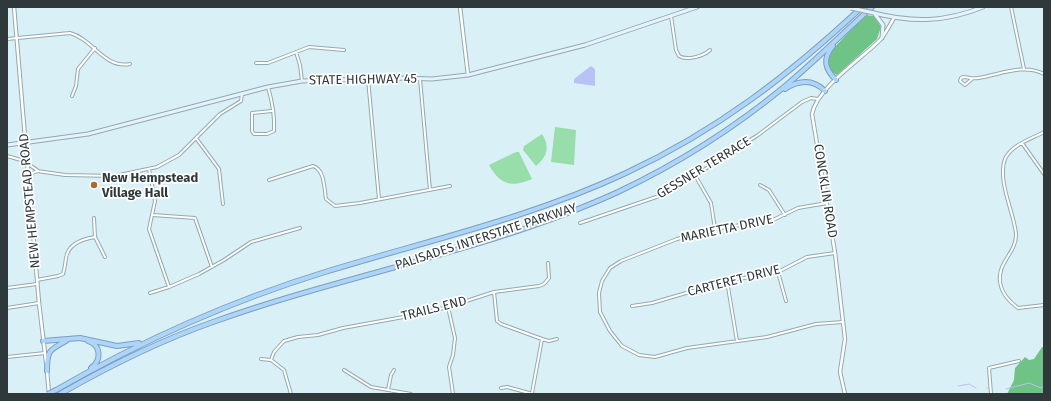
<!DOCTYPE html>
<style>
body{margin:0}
#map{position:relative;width:1051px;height:401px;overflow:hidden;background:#d9f0f6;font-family:"Fira Sans",sans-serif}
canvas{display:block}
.frame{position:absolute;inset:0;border:8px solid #2f393b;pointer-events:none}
</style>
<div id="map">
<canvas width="1051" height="401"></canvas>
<div class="frame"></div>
</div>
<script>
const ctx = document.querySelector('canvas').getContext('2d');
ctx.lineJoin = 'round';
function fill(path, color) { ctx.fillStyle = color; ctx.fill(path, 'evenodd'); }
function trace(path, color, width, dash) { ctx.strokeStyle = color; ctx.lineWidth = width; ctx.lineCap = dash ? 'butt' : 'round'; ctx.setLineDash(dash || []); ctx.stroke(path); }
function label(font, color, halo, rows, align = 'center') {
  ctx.font = font + ' "Fira Sans",sans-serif'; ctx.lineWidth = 3.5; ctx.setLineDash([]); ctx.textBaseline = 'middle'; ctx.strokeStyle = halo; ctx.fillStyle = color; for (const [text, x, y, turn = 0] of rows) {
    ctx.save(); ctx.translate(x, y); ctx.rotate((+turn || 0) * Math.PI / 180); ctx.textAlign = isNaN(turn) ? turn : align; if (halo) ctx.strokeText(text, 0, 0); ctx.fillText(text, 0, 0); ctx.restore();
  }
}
fill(new Path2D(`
 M555,127L576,130L574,165L551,162Z
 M542,134C550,146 548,156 536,166L523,150L524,146Z
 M516,152H519L532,179C512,188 500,185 489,165Z`), '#98deaa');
fill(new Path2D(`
 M865,15L874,16L881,27L877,39L837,75L830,71L828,62L832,50Z
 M1042,347H1044V394H1007L1014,380L1015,368L1025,357L1029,360L1034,359Z`), '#70c387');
fill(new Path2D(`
 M591,66L595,69V86L574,83V79Z`), '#b8c2f4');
trace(new Path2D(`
 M958,386L969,384L976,388
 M987,388H989
 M1006,389L1029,383L1041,388L1044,386`), '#b8c2f4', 1);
const minor = new Path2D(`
 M1011,7L1024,69
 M671,16L676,50L679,56C687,61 704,56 710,50
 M7,39L70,33C93,39 104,69 130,64
 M296,52L300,65L302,81
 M256,63H268L309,47L344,50
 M368,79L379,199
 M420,79L430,190
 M972,79L965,85L960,81L961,78L963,77C968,77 973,79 978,78C999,75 1024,63 1044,74
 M268,87C272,101 275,117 274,131L267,134H254L252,131V113L272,111
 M72,96L76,86L78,69L95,48
 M1044,132C1031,139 1011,145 1005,159C997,181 1014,212 1016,234C1017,252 997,263 1000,282C1002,294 1009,301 1018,308L1044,305
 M196,138L219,169L223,204
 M1022,143L1044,174
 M7,156L21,160L27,165
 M28,164L37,170
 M149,169L155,201L149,229L169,287
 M28,175L37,171L65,175L115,176L157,167L179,155L220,114L241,101L242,94
 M696,177L711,203L715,229
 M269,180L313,166C325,170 324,188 326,199L335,206L360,203L450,186
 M760,185L769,190L785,215
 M827,203L798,208L773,220L715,229L677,239L621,261L610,268L602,281L599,293L600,312L610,331L622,346L639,355L655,357L687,348L767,337L816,324L843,322
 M153,215L195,218L212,267
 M94,218L95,237L105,257
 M580,223L668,193L758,135L802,102L811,98L818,99
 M778,272L786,301
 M37,280L58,276L63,274C65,268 65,264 66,258C68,244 82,239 95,237
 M727,281L737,341
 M7,288L37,284
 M494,292L497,321L501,324L542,339L549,341L557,339
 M150,293L169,287L199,274L224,260L251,242L300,228
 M632,306L652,303L727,281L778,272L807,257L835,253
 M448,307L455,338L453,355L449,367L453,394
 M7,308L39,303
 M7,357L45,353
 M261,359L271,360
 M344,370L371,387L411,394
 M501,388L507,387L533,394
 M388,390L391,375L394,370
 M532,393L542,339
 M291,394L284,370L271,360L274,352L284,341L298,337L318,335L343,328L409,316L448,307L494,292L539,286L544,284L549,278L548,263
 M991,394L989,368L1019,361`);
const tertiary = new Path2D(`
 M14,7L39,303L46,362
 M460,7L468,75
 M47,371L49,394
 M845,394L840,372L845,339L835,253L812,114C817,88 860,60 879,41C885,35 889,26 894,18`);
const secondary = new Path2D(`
 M874,13C913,23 946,22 983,7
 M874,13L883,25L882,38
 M7,145L88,134L268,87L302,81L403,78L432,79L468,75L585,45L697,7`);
const motorway = new Path2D(`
 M833,46C822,59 825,69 836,80
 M785,89C799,80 813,79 825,91
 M43,341L80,338L117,346L139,343
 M88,341C101,345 102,360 91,368
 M47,371C47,351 49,350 66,341
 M56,390C141,341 231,301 325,272C426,241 530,218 626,173C718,130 789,75 862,7
 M60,394C109,366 159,341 213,322C346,274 489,251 618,192C677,164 733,129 784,87C814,62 842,34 872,7`);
trace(minor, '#93a9af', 4);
trace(tertiary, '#93a9af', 4.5);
trace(secondary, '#93a9af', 5);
trace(motorway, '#809eb7', 6);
trace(minor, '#fff', 2);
trace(tertiary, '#fff', 2.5);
trace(secondary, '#e6f2fe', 3);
trace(motorway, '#abd5fa', 4);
const secondaryBridge = new Path2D(`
 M851,8L874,13`);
const motorwayBridge = new Path2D(`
 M48,394L56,390`);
trace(secondaryBridge, '#93a9af', 5, []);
trace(motorwayBridge, '#809eb7', 6, []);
trace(secondaryBridge, '#e6f2fe', 3);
trace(motorwayBridge, '#abd5fa', 4);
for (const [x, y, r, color] of [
 [94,185,4,"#ab6b34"]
]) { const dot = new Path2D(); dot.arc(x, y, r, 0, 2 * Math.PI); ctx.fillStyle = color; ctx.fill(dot); trace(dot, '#fff', 1.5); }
label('13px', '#2f393b', '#fff', [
 ["STATE HIGHWAY 45",363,80,-1],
 ["GESSNER TERRACE",704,168,-31],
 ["CONCKLIN ROAD",825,191,81],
 ["NEW HEMPSTEAD ROAD",30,201,-95],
 ["MARIETTA DRIVE",727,229,-12],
 ["PALISADES INTERSTATE PARKWAY",486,237,-18],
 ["CARTERET DRIVE",734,281,-14],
 ["TRAILS END",434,309,-14]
]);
label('bold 13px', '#2f393b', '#fff', [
 ["New Hempstead",102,178],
 ["Village Hall",102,193]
], 'left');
</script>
